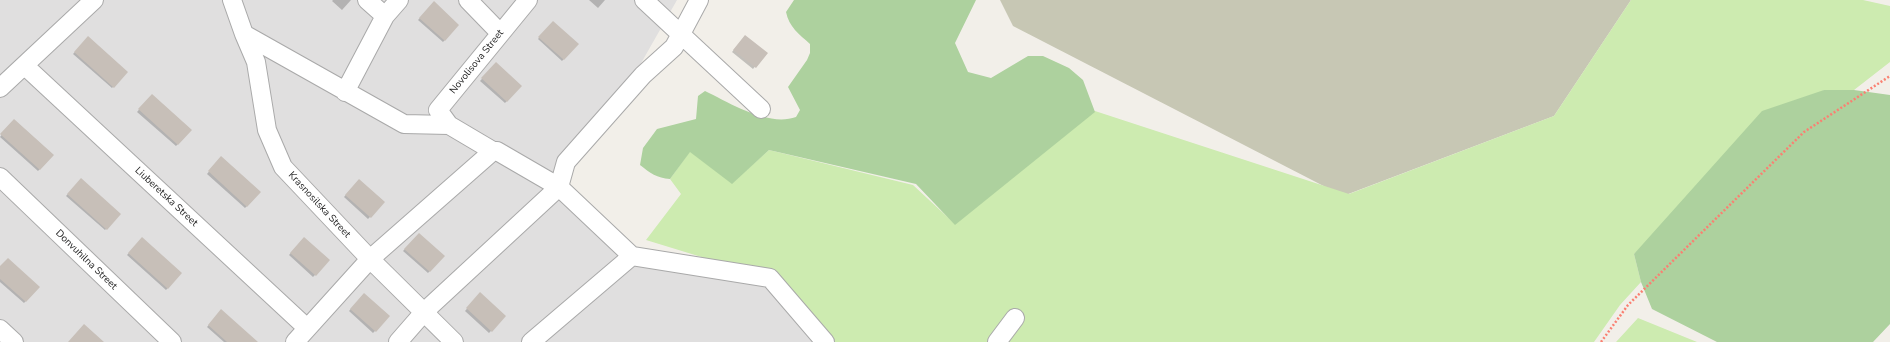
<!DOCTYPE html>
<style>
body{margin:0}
canvas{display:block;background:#f2efe9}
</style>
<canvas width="1890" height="342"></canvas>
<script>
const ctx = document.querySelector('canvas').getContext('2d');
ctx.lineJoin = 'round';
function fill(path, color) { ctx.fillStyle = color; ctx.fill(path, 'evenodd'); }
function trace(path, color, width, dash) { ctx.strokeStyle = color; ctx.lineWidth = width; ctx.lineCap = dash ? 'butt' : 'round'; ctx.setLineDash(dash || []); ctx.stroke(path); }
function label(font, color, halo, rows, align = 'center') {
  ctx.font = font + ' "Nunito Sans",sans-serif'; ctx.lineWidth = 3; ctx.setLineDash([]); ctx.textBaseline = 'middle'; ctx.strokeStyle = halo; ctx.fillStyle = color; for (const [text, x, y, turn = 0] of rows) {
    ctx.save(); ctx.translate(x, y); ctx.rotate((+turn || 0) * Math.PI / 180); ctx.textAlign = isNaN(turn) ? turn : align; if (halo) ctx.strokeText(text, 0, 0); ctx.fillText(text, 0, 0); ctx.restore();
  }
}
fill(new Path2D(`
 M0,0H677L607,123L560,187L632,256L770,278L825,342H0Z`), '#e0dfdf');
fill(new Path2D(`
 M1000,0H1631L1554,116L1343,196L1013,26Z`), '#c7c7b4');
fill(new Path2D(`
 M1631,0H1863L1890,6V62L1854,90H1824L1634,254L1641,282L1620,305L1594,342H825L770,278L646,240L681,194L670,179L690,151L732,183L769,150L913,185L955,224L1095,111L1349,194L1554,116Z
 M1638,318L1697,342H1616Z`), '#cdebb0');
fill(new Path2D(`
 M794,0H976L955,43L968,72L991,78L1028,56H1043L1069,68L1083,80L1095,112L955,225L916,184L769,150L732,184L690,152L670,179C657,178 650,173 640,165L643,148L657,129L696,119L698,96L705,91C730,103 768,127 796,117L800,110L788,87L807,60L810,53V44C799,34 789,27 786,12Z
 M1824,90H1854L1890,95V324L1873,342H1717L1652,309L1641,282L1634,254L1762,111Z`), '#add19e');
fill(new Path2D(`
 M333,0H351L342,10L332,1Z
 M589,0H605L598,8Z
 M434,3L458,25L443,42L418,20Z
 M553,22L577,44L562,61L538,39Z
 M88,38L126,72L112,88L73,54Z
 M744,38L766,53L753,69L732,52Z
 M496,64L520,86L505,103L480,81Z
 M152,95L191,130L176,146L137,112Z
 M14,120L53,155L38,171L0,137Z
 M221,157L260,192L245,208L207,174Z
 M81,180L119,214L105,230L66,196Z
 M359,180L384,202L368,219L344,197Z
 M419,234L443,256L428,273L403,251Z
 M304,238L329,260L313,277L289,255Z
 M142,239L181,273L166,290L127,255Z
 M0,268L38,287L24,303L0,282Z
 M364,294L389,316L373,333L349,311Z
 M480,294L505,316L489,333L465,311Z
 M221,311L249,342H224L207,327Z`), '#0003');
fill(new Path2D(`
 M434,1L459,25L445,41L419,18Z
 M553,21L579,44L564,60L538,37Z
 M745,35L768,53L756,68L733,50Z
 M88,36L128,72L114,88L74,52Z
 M496,62L522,86L507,102L481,78Z
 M152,94L192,130L178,145L138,109Z
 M14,119L54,155L40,170L0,134Z
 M221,156L261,192L247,207L208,171Z
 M81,178L121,214L107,230L67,194Z
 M359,179L385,202L371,218L345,195Z
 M419,233L445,256L430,272L404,249Z
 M142,237L182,273L168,289L128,253Z
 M304,237L330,260L316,276L290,253Z
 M8,258L40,287L26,302L0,279V266Z
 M480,292L506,316L492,332L466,308Z
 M364,293L390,316L376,332L350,309Z
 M221,309L258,342H227L208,325Z
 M84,324L104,342H68Z`), '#c7bfb8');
const minor = new Path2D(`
 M232,0L244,34L404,124L449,125L493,151H497L559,187L632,256L770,278L825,342
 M367,0L385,16
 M468,0L500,33
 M644,0L761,109
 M244,34L256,62L267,130L283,167L370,259L454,342
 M25,66L307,328
 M0,88L94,0
 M345,92L385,16L399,0
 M449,125L438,110L528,0
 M0,177L172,342
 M0,329L14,342
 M295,342L370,259L493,151
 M398,342L425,311L559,187L566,162L643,75L674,47L699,0
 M531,342L632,256
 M997,342L1015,318`);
trace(minor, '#a9a9a9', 20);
trace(new Path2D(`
 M1601,342L1628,305L1804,132L1890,76`), '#fa8072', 2.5, [2, 2]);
trace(minor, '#fff', 18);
label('10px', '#222', '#fff', [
 ["Novolisova Street",477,62,-51],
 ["Liuberetska Street",166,197,43],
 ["Krasnosilska Street",319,205,47],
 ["Donvuhilna Street",86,260,44]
]);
</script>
